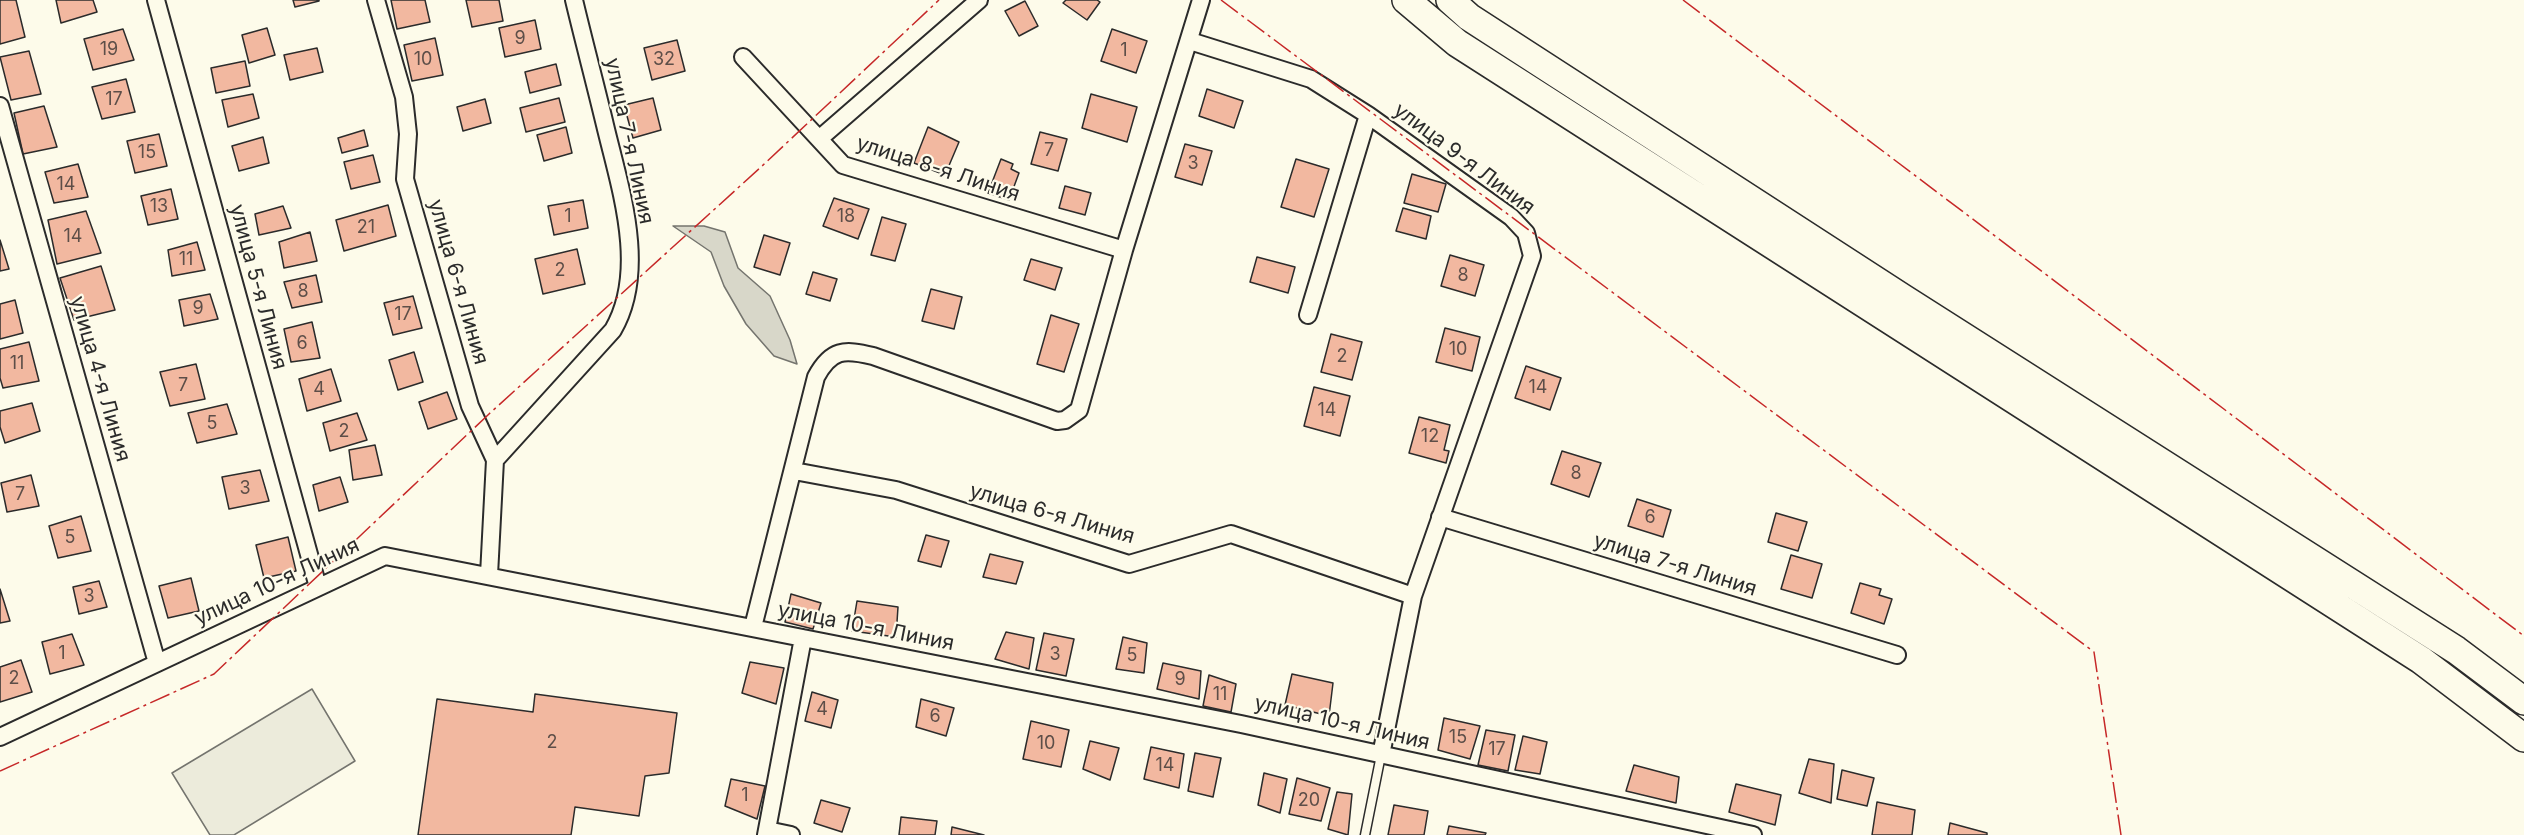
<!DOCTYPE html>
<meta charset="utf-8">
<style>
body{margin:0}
canvas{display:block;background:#fdfbea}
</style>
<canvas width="2524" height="835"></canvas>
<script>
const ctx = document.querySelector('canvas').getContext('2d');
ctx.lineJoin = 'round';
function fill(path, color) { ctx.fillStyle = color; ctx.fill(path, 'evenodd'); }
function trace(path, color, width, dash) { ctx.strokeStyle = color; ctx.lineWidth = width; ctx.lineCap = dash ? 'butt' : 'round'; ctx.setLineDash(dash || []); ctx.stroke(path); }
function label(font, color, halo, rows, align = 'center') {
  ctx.font = font + ' Inter,sans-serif'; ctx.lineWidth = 4.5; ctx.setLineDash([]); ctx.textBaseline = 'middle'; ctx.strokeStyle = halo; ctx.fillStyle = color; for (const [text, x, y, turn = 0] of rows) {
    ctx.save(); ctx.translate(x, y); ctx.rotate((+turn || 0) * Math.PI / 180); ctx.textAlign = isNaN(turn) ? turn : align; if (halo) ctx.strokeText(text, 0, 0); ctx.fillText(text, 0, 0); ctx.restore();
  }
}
const green = new Path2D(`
 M312,689L355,761L234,835H210L172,773Z`);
fill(green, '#ecebdb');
trace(green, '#74746e', 1.5);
const water = new Path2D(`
 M673,226H704L725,232L738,268L770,296L790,340L797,364L774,356L746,324L724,286L711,252Z`);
fill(water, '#d8d7c9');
trace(water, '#74746e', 1.5);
const building = new Path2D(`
 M0,0H16L25,37L0,44Z
 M56,0H93L97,12L61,23Z
 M293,0H319V1L295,7Z
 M391,0H425L430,22L397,29Z
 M466,0H499L503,21L472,27Z
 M1066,0H1097L1100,2L1087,20L1063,3Z
 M1025,1L1038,26L1019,36L1005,11Z
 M535,20L541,49L505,57L499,28Z
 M267,28L275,55L249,63L242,35Z
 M123,29L134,60L93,70L84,39Z
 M1112,29L1147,41L1136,73L1101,61Z
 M435,38L443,75L412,81L404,45Z
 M677,40L685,71L652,80L644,48Z
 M317,48L323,72L290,80L284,55Z
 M29,51L41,94L11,100L0,57Z
 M245,61L250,86L216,93L211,68Z
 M556,64L561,85L530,93L525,72Z
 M126,79L135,112L102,119L92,87Z
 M1207,89L1243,101L1234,128L1199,116Z
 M253,94L259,118L228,127L222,100Z
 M1091,94L1137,107L1127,142L1082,128Z
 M559,98L565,122L526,132L520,108Z
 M653,98L661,130L633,138L624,105Z
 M485,99L491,123L463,131L457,107Z
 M44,106L57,147L23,154L14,113Z
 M566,127L572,153L544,161L537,135Z
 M928,127L959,142L945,175L914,163Z
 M364,130L368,146L342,153L338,138Z
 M1040,132L1067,139L1058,171L1031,164Z
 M159,134L167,166L135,173L127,141Z
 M263,137L269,163L239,171L232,146Z
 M1185,144L1212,151L1202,185L1175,177Z
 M373,155L380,182L351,189L344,162Z
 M1001,159L1013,164L1011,169L1019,173L1009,200L988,193Z
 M1296,159L1329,169L1314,217L1281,207Z
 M78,164L88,197L54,203L45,172Z
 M1412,174L1446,184L1438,212L1404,203Z
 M1065,186L1091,193L1085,215L1059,208Z
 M171,189L178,219L148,225L141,196Z
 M834,198L869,209L858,239L823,226Z
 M583,200L588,228L554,235L548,206Z
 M388,205L396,236L344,251L336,220Z
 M283,206L291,228L259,235L255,214Z
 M1403,208L1431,216L1426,239L1396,231Z
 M86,211L101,253L57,264L48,220Z
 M882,217L906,224L895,261L871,255Z
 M310,232L317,261L284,268L279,242Z
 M764,235L790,243L780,275L754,267Z
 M0,240L9,269L0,271Z
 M197,242L205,270L172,276L168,250Z
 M577,249L585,284L543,294L535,259Z
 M1450,255L1484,265L1475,296L1441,286Z
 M1257,257L1295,267L1288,293L1250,282Z
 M1031,259L1062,268L1055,290L1024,280Z
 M101,266L115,310L74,320L60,278Z
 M813,272L837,279L830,301L806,294Z
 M316,275L322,302L292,308L284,282Z
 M931,289L962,297L954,329L922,321Z
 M210,294L218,319L184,326L179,300Z
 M413,296L422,328L393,335L384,303Z
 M15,300L23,333L0,339V304Z
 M1051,315L1079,324L1064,372L1037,364Z
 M312,322L320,358L291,362L284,329Z
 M1445,328L1480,337L1472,371L1436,362Z
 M1331,334L1362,342L1352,380L1321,372Z
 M29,342L39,381L3,388L0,378V349Z
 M414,352L423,382L398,390L389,360Z
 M196,364L205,399L170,406L160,372Z
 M1526,366L1561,378L1550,410L1515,398Z
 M331,369L341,401L307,411L299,379Z
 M1314,387L1350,396L1340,436L1304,426Z
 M447,392L457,419L428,429L419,402Z
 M32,403L40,431L5,443L0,427V411Z
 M227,404L237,434L197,443L188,413Z
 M357,413L367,440L330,451L323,423Z
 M1419,417L1450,425L1444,450L1449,451L1446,463L1409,453Z
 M375,445L382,475L353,480L349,450Z
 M1562,451L1601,463L1589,497L1551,484Z
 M260,470L269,501L229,509L222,477Z
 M31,475L39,506L7,512L1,483Z
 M340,477L348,502L319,511L313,485Z
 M1637,499L1671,510L1663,537L1628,526Z
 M1776,513L1807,522L1798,551L1768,542Z
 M81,516L91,551L58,558L49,526Z
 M926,535L949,541L941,567L918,561Z
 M288,537L296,571L264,578L256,545Z
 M990,554L1023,562L1016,584L983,577Z
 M1791,555L1822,564L1812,598L1781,589Z
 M191,578L199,611L168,618L159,586Z
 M99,581L107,607L79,614L73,587Z
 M1860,583L1881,589L1879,595L1892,599L1884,624L1851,613Z
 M0,589L10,621L0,623Z
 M791,594L821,603L813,629L785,622Z
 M857,601L898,607L896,637L852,631Z
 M1006,632L1034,638L1029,669L995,659Z
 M1044,633L1074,639L1066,676L1036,670Z
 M72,634L84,665L50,674L42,642Z
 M1123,637L1147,643L1144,673L1116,669Z
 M21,660L32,692L0,702V667Z
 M750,662L784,668L776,704L742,693Z
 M1163,663L1201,671L1199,699L1157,689Z
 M1292,674L1333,683L1329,716L1285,705Z
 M1209,675L1236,684L1231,712L1203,706Z
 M812,692L838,700L831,728L805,721Z
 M535,694L677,713L669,773L645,776L639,816L575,807L571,835H418L437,699L533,712Z
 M921,699L954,708L946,736L916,727Z
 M1444,718L1480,726L1470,759L1438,750Z
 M1031,721L1069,730L1061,767L1023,759Z
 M1486,730L1515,735L1508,771L1478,765Z
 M1523,736L1547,742L1540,774L1515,770Z
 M1090,741L1119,748L1110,780L1083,769Z
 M1151,747L1184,754L1179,788L1144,779Z
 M1195,753L1221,758L1213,797L1188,791Z
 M1809,759L1834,764L1831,803L1799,793Z
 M1634,765L1679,777L1676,803L1626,791Z
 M1842,770L1874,778L1867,806L1837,799Z
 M1264,773L1287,779L1280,813L1258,805Z
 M1297,778L1330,788L1321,821L1289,814Z
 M731,779L765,786L757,819L725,806Z
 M1736,784L1781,795L1775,825L1729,812Z
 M1337,792L1352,794L1348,835L1328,829Z
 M821,800L850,808L842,832L814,823Z
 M1877,802L1915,810L1912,835H1872Z
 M1394,805L1428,811L1424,835H1388Z
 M901,817L937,821L935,835H899Z
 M1950,823L1987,833V835H1948Z
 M1449,826L1486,833L1485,835H1447Z
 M952,827L984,835H951Z`);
fill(building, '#f2b8a0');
trace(building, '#2b2b2b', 1.5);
const lane = new Path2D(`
 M1365,835L1381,755`);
const street = new Path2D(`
 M156,0L318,587
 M376,0L404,97L408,134L405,179L470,406L495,460L489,575
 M1190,41L1311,79L1368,115L1511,217L1526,233L1532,256L1413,596
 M743,57L843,165L1124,250
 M0,106L157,663
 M819,139L979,0
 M1308,315L1368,115
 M495,460L613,330C648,270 620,188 605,125C595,83 584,42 574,0
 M794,471L896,490L1129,564L1231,534L1413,596L1381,755
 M1440,517L1897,655
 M753,627L816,377C831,349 844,349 873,356L1057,421L1065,420L1079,410L1124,250L1201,0
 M0,737L385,556L1241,724L1753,835
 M767,830L791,835
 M766,835L803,638`);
const primary = new Path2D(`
 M1406,0L1457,43L2421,660L2524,738
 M1450,0L1469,17L1903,298L2456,650L2524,701`);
trace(lane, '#2b2b2b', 11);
trace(street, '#2b2b2b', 20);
trace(primary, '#2b2b2b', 30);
trace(lane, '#fdfbea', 8);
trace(street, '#fdfbea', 16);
trace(primary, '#fdfbea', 27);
trace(new Path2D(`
 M1221,0L2094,652L2121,835
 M1683,0L2524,636
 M0,771L214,674L489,414L761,167L939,0`), '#c62828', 1.5, [21, 4.5, 3, 4.5]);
label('18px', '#5d4e48', null, [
 ["9",520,39],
 ["19",109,50],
 ["1",1124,51],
 ["10",423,60],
 ["32",664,60],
 ["17",114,100],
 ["7",1049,151],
 ["15",147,153],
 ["3",1193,164],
 ["14",66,185],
 ["13",159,207],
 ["1",568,217],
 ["18",846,217],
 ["21",366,228],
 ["14",73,237],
 ["11",186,260],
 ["2",560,271],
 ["8",1463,276],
 ["8",303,292],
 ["9",198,309],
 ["17",403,315],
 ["6",302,344],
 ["10",1458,350],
 ["2",1342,357],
 ["11",17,364],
 ["7",183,386],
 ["14",1538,388],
 ["4",319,390],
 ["14",1327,411],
 ["5",212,424],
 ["2",344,432],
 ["12",1430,437],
 ["8",1576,474],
 ["3",245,489],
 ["7",20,495],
 ["6",1650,518],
 ["5",70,538],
 ["3",89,597],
 ["1",62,654],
 ["3",1055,655],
 ["5",1132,656],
 ["2",14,679],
 ["9",1180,680],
 ["11",1220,695],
 ["4",822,710],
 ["6",935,717],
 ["15",1458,738],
 ["2",552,743],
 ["10",1046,744],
 ["17",1497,750],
 ["14",1165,766],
 ["1",745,796],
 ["20",1309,801]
]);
label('21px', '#2b2b2b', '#fdfbea', [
 ["улица 7-я Линия",629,141,78],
 ["улица 9-я Линия",1464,159,37],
 ["улица 8-я Линия",938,169,18],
 ["улица 6-я Линия",458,282,74],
 ["улица 5-я Линия",258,287,75],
 ["улица 4-я Линия",100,379,74],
 ["улица 6-я Линия",1052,514,16],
 ["улица 7-я Линия",1675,565,17],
 ["улица 10-я Линия",277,582,-25],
 ["улица 10-я Линия",866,627,11],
 ["улица 10-я Линия",1342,723,13]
]);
</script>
